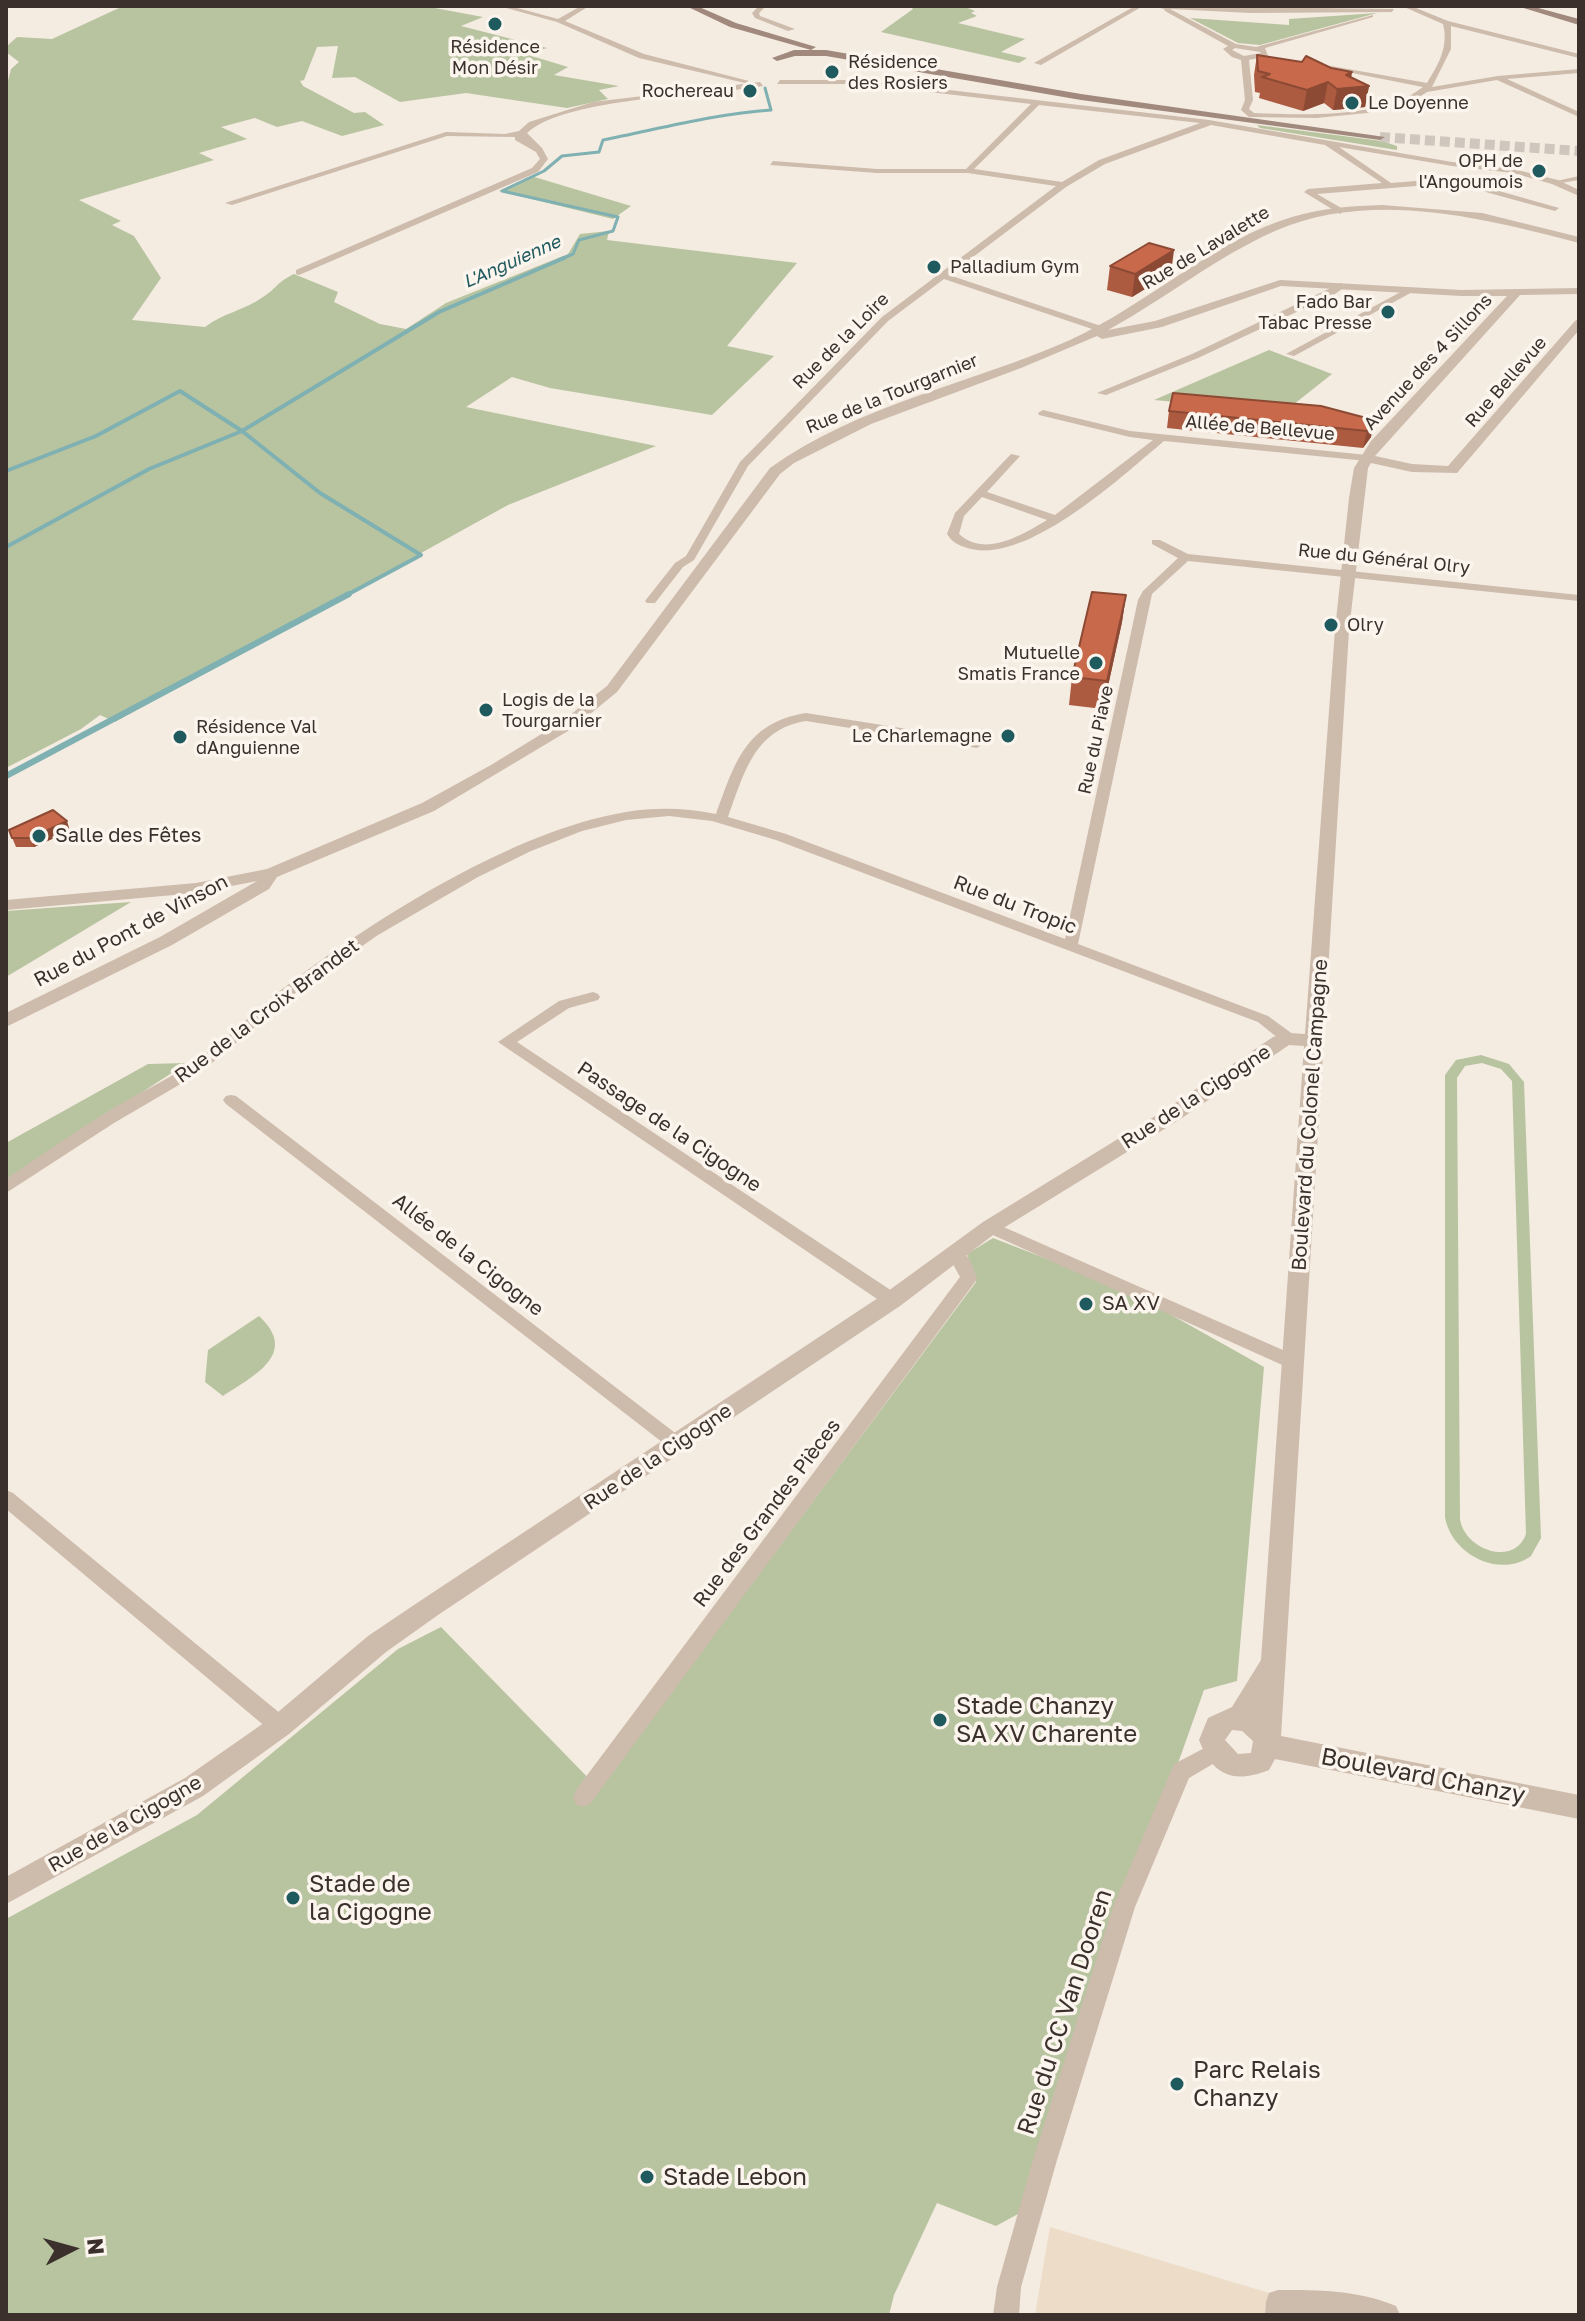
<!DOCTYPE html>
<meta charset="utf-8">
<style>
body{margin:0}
#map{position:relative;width:1585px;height:2321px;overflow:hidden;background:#f4ebe1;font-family:"Golos Text",sans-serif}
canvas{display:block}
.frame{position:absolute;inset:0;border:8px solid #3b302b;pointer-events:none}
.north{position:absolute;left:32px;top:2209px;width:80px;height:80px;-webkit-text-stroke:6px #fbf5ee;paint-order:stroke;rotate:84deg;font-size:22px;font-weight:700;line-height:32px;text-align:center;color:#3b302b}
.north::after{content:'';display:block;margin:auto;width:28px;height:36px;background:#3b302b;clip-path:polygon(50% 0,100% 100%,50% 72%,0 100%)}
</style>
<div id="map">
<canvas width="1585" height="2321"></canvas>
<div class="frame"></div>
<div class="north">N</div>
</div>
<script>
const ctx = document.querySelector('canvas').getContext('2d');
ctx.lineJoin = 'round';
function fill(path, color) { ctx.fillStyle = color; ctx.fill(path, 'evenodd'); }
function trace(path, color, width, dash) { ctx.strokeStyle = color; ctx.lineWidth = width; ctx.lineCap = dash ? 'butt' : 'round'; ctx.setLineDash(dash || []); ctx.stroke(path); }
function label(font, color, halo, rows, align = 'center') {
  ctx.font = font + ' "Golos Text",sans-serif'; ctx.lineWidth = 7; ctx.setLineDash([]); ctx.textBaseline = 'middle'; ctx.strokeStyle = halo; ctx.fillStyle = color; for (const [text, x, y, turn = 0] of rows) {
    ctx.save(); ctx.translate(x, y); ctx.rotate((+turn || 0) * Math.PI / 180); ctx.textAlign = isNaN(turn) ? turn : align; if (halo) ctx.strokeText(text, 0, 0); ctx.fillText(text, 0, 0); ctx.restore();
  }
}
fill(new Path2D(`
 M115,6H424L483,17L461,26L547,48L525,54L568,67L554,75L619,86L599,90L608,99L567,108L466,93L400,102L355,77L332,78L338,46L317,47L304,80L300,81L303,86L354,113L365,112L384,125L342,136L302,121L277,127L255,118L221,127L247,139L199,153L214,160L79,200L121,221L112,225L134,236L161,278L132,320L205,327C223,313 245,310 263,297C276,289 277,282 294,274L338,292L334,302L380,324L406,329L446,303L568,254L580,234L609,231L607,240L797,263L727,346L774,356L712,415L550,388L512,377L466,407L656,446L508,505L115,722L100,715L81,729L6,768V89L11,69L19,62L6,52V47L17,37L52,39L119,8Z
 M910,6H963L975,11L971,13L977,16L958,23L1025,39L1001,52L1027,58L1019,63L881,32L913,9Z
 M1377,13L1260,45L1238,43L1190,18L1289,25V19Z
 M1257,125L1382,141L1397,146V150L1260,128Z
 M531,176L631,206L613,219L499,191Z
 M1269,350L1332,374L1284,412L1154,400Z
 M131,902L6,977V911Z
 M1481,1055L1509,1064L1524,1082L1541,1538L1531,1556C1499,1579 1451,1554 1445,1517V1075L1456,1060ZM1482,1063L1501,1069L1512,1081L1526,1534C1514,1568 1464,1549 1460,1519L1457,1078L1465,1066Z
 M187,1063L6,1181V1143L148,1064Z
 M993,1238L1127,1290L1264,1367L1237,1681L1204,1690L1018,2214L996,2226L937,2203L894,2295L889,2315H6V1919L197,1815L398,1649L441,1627L599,1789L976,1282L967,1254Z
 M259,1316C300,1354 253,1376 223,1396L205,1382L208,1350Z`), '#b8c4a0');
fill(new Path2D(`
 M1050,2227L1269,2293L1268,2315H1035Z`), '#ecdcc8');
trace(new Path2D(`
 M559,260L573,254L579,240L613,231L618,217L502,191L544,171L562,156L599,152L603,140C659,129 714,114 771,110L765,88`), '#7fb0b2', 3);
trace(new Path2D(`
 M6,471L96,436L180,391L242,431
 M6,547L149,469L242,431
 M345,596L421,555L320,493L242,431L439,312L564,258`), '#7fb0b2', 4);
trace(new Path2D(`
 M6,776L349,594`), '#7fb0b2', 6);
trace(new Path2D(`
 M1380,137L1579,151`), '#cfc6bd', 10, [10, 5]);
fill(new Path2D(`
 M1579,176V180L1555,184L1552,182Z`), '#cdbbac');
fill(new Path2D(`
 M499,6H510L558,19L581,6H589L565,21L644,54L749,81L745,83L639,58L557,22Z
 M759,6H766L759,13L760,16L795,29L788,31L755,18L752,13Z
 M1135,6H1143L1041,65L1034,63Z
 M1152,6L1394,9L1392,12L1251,13L1170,9L1236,44L1256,47L1373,15V17L1265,48L1268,56L1249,60L1253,100L1249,109L1254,113C1304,115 1382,119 1423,87L1327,68L1331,66L1427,83C1438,65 1449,47 1443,24L1402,6H1411L1448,21L1579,54V58L1451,26V49L1432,87L1498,76L1579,69V73L1507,79L1579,112V117L1497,80L1427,92L1413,101L1367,113L1316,118L1249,117L1241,110L1245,100L1241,60L1232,57L1223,49L1228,46L1165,11L1164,9ZM1235,48L1260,52L1261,53L1244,56L1232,50Z
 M1575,6H1579V8L1576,7Z
 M780,80H862L1209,120L1452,162L1513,169L1558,180L1579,190V196L1552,184L1513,173L1452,166L1339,147L1391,183L1453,178L1559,208L1555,211L1453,183L1317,194L1343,209L1344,211L1340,214L1304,192L1308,189L1382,183L1325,145L1211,125L1105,164L1066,187L949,275L1104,327V331H1098L944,279L888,321L748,466L694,560L683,567L655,603H647L645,601L675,563L686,556L740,462L882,317L1056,186L968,173H877L770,165L773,161L877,169H966L1031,104L862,84H777ZM1039,105L1200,123L1099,160L1062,182L974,169Z
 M760,82L763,86C706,96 566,97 527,133L542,148L548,159L538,172L299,275L296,274V270L532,168L540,159L536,152L515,140V137L447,136L232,205L225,203L446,132L505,134L519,131L529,122L593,102Z
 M1341,283L1346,286L1335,294L1198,358L1106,395L1097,393L1192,354Z
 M1408,288L1416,290L1294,356L1286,354Z
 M1043,410L1130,431L1367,455L1372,458L1367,461L1164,441C1121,477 1026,566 967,548C958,545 952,542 947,534L955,513L1011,454L1020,456L987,492L1055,515L1153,440L1130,437L1039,415L1038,413ZM982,497L1047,520C1022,535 985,558 959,534L964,516Z
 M1152,540H1160L1188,554L1579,595V601L1188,561L1152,594L1078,944L1268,1016L1294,1035L1297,1039L1294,1043H1284L1258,1022L776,840L712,821L669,816L626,820L582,831L531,851L478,877L378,935L299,990L201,1072L114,1123L6,1193V1179C43,1154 79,1129 117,1106C145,1090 174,1076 201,1057C232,1035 258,1007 289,984C377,917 516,830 626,812C656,807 686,808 716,814C735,763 745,723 806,713L977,740L983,744L977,748L806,721C754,729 744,774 728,817L786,834L1065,939L1138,600L1143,591L1178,558L1152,544Z
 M593,992L598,994L600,997L598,1000L569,1008L517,1042L898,1295L901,1300L898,1305H886L498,1042L559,1001Z
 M231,1095L236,1096L683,1439L686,1444L683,1449L677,1451L671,1449L226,1104L223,1100L226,1096Z
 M990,1221L1301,1358L1304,1363L1301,1368L1295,1370L1289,1368L984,1231L982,1227L984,1223Z
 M955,1247C968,1251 973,1266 977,1278L975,1282L590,1804L583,1807L576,1804L573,1797L576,1790L960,1277L947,1253L949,1249Z
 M6,1490L13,1493L287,1719L290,1726L287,1733L280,1735L273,1733L6,1509Z
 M1216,1742L1223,1744L1226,1751L1223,1758L1189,1778L1135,1907L1057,2160L1021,2287L1019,2315H993L997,2287L1033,2160L1113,1907L1174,1764Z
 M1278,2290C1318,2290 1358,2290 1396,2306L1400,2315H1265L1266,2302L1269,2293Z`), '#cdbbac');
fill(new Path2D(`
 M1382,205L1482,213L1579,237V243C1484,218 1370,189 1275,231C1216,257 1165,299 1108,330L1155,321L1280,280L1462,290L1579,288V294L1520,295L1375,456L1412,464L1448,466L1575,321L1579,319V330L1457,473L1412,472L1371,463L1368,468L1349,630L1281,1736L1579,1795V1819L1275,1759L1269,1770C1234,1784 1213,1776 1199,1740L1208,1718L1232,1707L1261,1660L1304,1046L1289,1045L1179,1120L997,1232L900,1306L438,1615L386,1652L289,1734L203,1796L6,1904V1877L185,1778L271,1718L368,1636L420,1601L884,1294L983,1222L1165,1110L1273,1037L1289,1033L1305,1034L1335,630L1349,498L1354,468L1371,441L1507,296H1462L1281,286L1162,327L1102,339L1097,336L1021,368L871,424L794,463L780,474L617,692L573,728L434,811L277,877L269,889L172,945L6,1027V1013L160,937L257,881L196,893L6,910V900L196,883L267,869L422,803L491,765L561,722L607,686L770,468C859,404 971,384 1070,340C1145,306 1216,239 1292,217C1322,208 1352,206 1382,205ZM1232,1730L1242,1731L1253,1741L1251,1753L1238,1754L1225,1740Z`), '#cdbbac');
fill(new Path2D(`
 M686,6H697L736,23L816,47L811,50L730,27Z
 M1517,6H1531L1579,19V25Z
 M794,50H826L1081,94L1385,137L1380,140L1081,100L826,56H795L777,61L772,58Z`), '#a18a7d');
fill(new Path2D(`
 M1257,55L1351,77L1369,86L1365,107L1333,110L1324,103L1303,111L1259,98L1260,93L1255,92L1254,75Z
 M1110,266L1171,273L1132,297L1107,290Z
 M1169,411L1374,420L1371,437L1363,448L1167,428Z
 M1126,595L1122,622L1103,709L1069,705L1072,677Z
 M9,830L70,831L34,847H16Z`), '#ac5a40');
fill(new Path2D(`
 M1352,72L1350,88L1369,86L1365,107L1333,110L1337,89L1346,75Z
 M1328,82L1324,103L1303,111L1307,90Z
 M1174,250L1171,273L1132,297L1135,274Z
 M1374,420L1371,437L1363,448L1367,431Z
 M1126,595L1122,622L1103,709L1107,681Z
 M67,821L70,831L34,847L31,838Z`), '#8c4a34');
const building = new Path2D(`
 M1257,55L1302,62L1306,56L1331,68L1352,72L1346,75L1369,86L1337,89L1328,82L1307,90L1262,77L1270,74L1258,71Z
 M1149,243L1174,250L1135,274L1110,266Z
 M1173,393L1321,406L1374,420L1367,431L1169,411Z
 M1092,592L1126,595L1107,681L1072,677Z
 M53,810L67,821L31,838H12L9,830Z`);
fill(building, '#c8694b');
trace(building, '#8c4a34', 2);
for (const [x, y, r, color] of [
 [495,24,8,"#1f5a5e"],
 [832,72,8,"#1f5a5e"],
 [750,91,8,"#1f5a5e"],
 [1352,103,8,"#1f5a5e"],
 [1539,171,8,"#1f5a5e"],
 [934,267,8,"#1f5a5e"],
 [1388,312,8,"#1f5a5e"],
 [1331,625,8,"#1f5a5e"],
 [1096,663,8,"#1f5a5e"],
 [486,710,8,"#1f5a5e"],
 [1008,736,8,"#1f5a5e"],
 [180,737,8,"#1f5a5e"],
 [39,836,8,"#1f5a5e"],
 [1086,1304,8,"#1f5a5e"],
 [940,1720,8,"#1f5a5e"],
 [293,1898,8,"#1f5a5e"],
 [1177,2084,8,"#1f5a5e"],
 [647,2177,8,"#1f5a5e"]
]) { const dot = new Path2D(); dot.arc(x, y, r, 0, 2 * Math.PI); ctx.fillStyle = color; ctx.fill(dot); trace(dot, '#fbf5ee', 3); }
label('18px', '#3b302b', '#fbf5ee', [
 ["Résidence",495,47,"center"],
 ["Mon Désir",495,68,"center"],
 ["Résidence",848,62],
 ["des Rosiers",848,83],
 ["Rochereau",734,91,"right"],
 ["Le Doyenne",1368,103],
 ["OPH de",1523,161,"right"],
 ["l'Angoumois",1523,182,"right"],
 ["Palladium Gym",950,267],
 ["Fado Bar",1372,302,"right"],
 ["Tabac Presse",1372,323,"right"],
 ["Olry",1347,625],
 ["Mutuelle",1080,653,"right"],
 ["Smatis France",1080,674,"right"],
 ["Logis de la",502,700],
 ["Tourgarnier",502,721],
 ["Résidence Val",196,727],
 ["dAnguienne",196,748],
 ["Le Charlemagne",992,736,"right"]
], 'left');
label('18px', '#3b302b', '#fbf5ee', [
 ["Rue de Lavalette",1206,248,-31],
 ["Rue de la Loire",841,341,-45],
 ["Avenue des 4 Sillons",1428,362,-47],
 ["Rue Bellevue",1506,382,-49],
 ["Rue de la Tourgarnier",892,394,-22],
 ["Allée de Bellevue",1260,428,5],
 ["Rue du Général Olry",1384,559,6],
 ["Rue du Piave",1096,740,-78]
]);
label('italic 18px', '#1f5a5e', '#fbf5ee', [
 ["L'Anguienne",512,262,-24]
]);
label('20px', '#3b302b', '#fbf5ee', [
 ["Salle des Fêtes",55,836],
 ["SA XV",1102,1304]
], 'left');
label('20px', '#3b302b', '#fbf5ee', [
 ["Rue du Tropic",1015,905,21],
 ["Rue du Pont de Vinson",131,931,-28],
 ["Rue de la Croix Brandet",267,1011,-37],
 ["Rue de la Cigogne",1196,1097,-33],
 ["Boulevard du Colonel Campagne",1310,1115,-86],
 ["Passage de la Cigogne",669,1127,34],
 ["Allée de la Cigogne",468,1255,38],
 ["Rue de la Cigogne",658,1457,-34],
 ["Rue des Grandes Pièces",767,1513,-53],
 ["Rue de la Cigogne",125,1824,-30]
]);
label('24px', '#3b302b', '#fbf5ee', [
 ["Stade Chanzy",956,1706],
 ["SA XV Charente",956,1734],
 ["Stade de",309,1884],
 ["la Cigogne",309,1912],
 ["Parc Relais",1193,2070],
 ["Chanzy",1193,2098],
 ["Stade Lebon",663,2177]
], 'left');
label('24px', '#3b302b', '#fbf5ee', [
 ["Boulevard Chanzy",1423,1776,11],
 ["Rue du CC Van Dooren",1065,2012,-72]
]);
</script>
